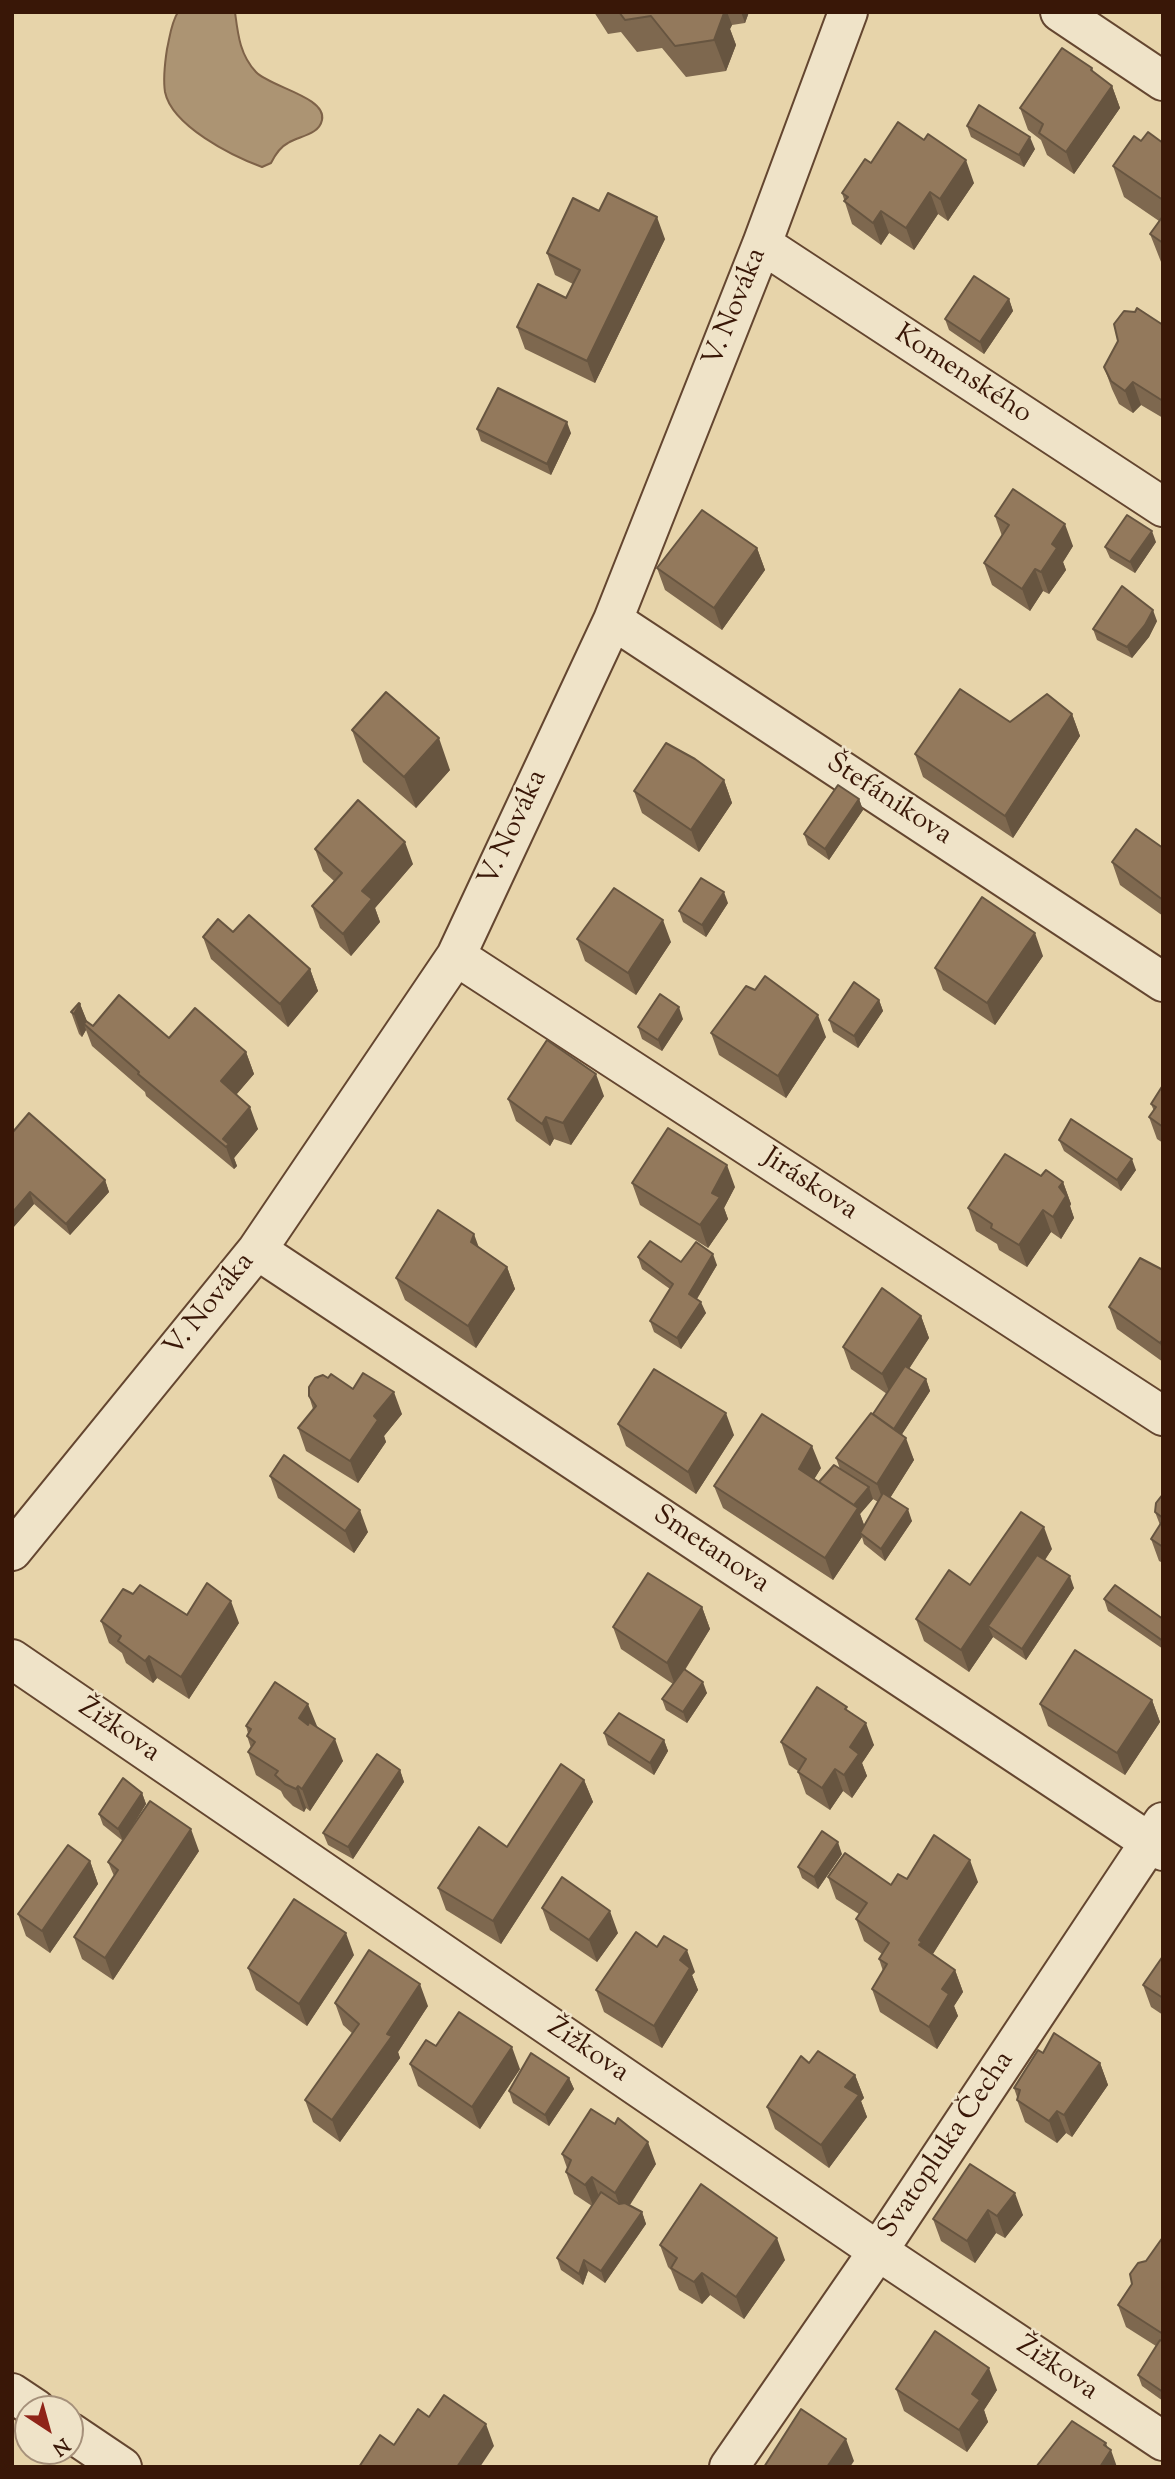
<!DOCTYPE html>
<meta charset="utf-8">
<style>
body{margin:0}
#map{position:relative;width:1175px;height:2479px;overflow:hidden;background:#e7d4aa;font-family:"Sorts Mill Goudy",serif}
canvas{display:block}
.frame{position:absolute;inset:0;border:14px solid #391707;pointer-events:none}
.north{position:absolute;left:14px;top:2395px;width:70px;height:70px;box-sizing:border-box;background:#efe3c8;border:2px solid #a6917b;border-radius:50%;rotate:144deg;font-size:19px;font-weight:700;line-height:28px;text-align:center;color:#391707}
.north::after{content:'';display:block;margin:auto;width:24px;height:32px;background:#8f2418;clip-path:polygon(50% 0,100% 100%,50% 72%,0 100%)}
</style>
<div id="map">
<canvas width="1175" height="2479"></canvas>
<div class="frame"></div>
<div class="north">N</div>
</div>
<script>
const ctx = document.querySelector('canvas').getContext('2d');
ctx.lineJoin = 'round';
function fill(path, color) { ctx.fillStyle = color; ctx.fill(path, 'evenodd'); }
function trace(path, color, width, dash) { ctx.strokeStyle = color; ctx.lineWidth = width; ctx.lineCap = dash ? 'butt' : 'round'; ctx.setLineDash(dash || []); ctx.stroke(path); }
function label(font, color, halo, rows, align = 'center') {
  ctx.font = font + ' "Sorts Mill Goudy",serif'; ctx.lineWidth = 5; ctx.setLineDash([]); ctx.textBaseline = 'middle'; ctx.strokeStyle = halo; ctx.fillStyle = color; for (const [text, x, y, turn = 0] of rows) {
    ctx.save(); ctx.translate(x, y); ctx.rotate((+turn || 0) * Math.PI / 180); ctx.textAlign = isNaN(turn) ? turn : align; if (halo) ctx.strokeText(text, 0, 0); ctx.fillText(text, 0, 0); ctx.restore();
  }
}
const water = new Path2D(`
 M178,12H235C238,35 240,55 256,72C270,87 327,97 322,120C319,135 299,136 288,143C280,147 275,155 271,163L262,167C232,156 172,126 165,92C163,79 165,62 167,49C170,36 171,23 178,12Z`);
fill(water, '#ac9473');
trace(water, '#7e6248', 2);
const minor = new Path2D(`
 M1060,12L1163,81
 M762,244L1163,507
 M613,620L1163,982
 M456,956L1163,1416
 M257,1250L1163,1851
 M12,1551L257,1250L456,956L613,620L762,244L848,12
 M12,1659L878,2251L1163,2441
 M12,2393L36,2409
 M70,2432L122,2467
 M729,2467L878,2251L1163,1822`);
trace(minor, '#644630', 42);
trace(minor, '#efe3c8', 38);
fill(new Path2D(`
 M594,12H749L745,23L732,25L730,29L736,45L726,71L686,77L662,48L637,52L621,32L608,34Z
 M1092,68L1094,73L1112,86L1120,108L1074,174L1047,155L1041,140L1028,130L1020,108Z
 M967,126L1035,149L1024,167L971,137Z
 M1141,141L1163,143V267L1150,234L1159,221L1124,197L1113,166Z
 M871,163L974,183L948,221L938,214L914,250L889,233L881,245L852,224L842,193Z
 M599,211L665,239L595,383L525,349L517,327L566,298L573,284L555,275L547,253Z
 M1009,299L1013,311L984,354L949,330L945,319Z
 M1163,325V418L1141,405L1133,413L1119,404L1112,389L1104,367Z
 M477,429L571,433L551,475L481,441Z
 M995,516L1073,546L1063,562L1066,570L1049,594L1043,591L1030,611L992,585L984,563L1002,536Z
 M1156,542L1135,573L1110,558L1105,547Z
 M757,548L765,570L722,630L665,590L657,568Z
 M1157,621L1149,637L1132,658L1097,640L1093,629Z
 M1072,714L1080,736L1013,838L923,777L915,754L1010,722Z
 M352,730L450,770L416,808L363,762Z
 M724,780L732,803L699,852L642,813L634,791Z
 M859,799L863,810L829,860L808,845L804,834Z
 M1163,848V916L1120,885L1112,862Z
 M315,849L413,864L375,908L380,922L351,956L320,928L312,906L334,881L323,871Z
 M728,903L706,937L683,922L679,911Z
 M233,932L310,969L318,991L288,1027L211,959L203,937Z
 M577,939L671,942L636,995L585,961Z
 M1043,956L995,1025L943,990L935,968Z
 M879,1000L883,1011L858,1048L833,1032L829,1020Z
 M80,1004L87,1022L93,1026L169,1038L246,1052L254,1074L236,1095L258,1129L234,1158L237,1166L234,1169L146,1096L145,1092L92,1046L86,1030L82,1037L79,1034L71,1012Z
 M683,1019L662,1051L642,1039L638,1027Z
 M711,1033L826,1037L786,1098L719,1055Z
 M1163,1085V1143L1157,1139L1149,1117L1154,1111L1151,1104Z
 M604,1096L571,1145L554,1139L550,1146L516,1121L508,1099Z
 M12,1133L105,1180L109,1192L70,1235L34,1204L12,1229Z
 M1059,1140L1136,1170L1121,1191L1064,1151Z
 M1041,1176L1063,1182L1071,1204L1070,1206L1074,1218L1061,1239L1051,1232L1027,1267L999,1250L997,1244L976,1231L968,1208Z
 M632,1183L735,1187L724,1208L728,1219L708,1248L640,1205Z
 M479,1247L507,1267L515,1289L476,1348L405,1300L396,1278Z
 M638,1257L717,1265L697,1299L706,1313L681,1349L654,1332L650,1321L670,1289L642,1269Z
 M1163,1270V1362L1117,1329L1109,1307Z
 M921,1316L929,1338L909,1369L926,1379L930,1391L902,1434L914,1460L890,1498L912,1521L885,1561L864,1544L862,1537L833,1580L723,1508L714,1486L821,1468L814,1479L819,1482L840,1469L836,1458L873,1414L887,1394L851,1369L843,1347ZM873,1499L878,1502L864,1525L860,1514Z
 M353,1389L402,1414L384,1436L386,1442L358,1483L306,1451L298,1428L313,1409L309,1396Z
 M618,1424L734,1435L696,1494L626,1446Z
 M270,1476L368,1532L354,1553L278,1498Z
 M1163,1494V1563L1159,1561L1151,1539L1160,1525L1155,1512Z
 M1052,1549L1045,1560L1074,1588L1026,1660L993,1637L969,1672L924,1641L916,1619L970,1585Z
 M133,1594L187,1615L239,1623L189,1699L157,1678L153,1683L126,1663L122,1653L109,1643L101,1621Z
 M1104,1599L1163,1619V1649L1108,1611Z
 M702,1607L710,1629L685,1670L707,1693L687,1723L666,1710L662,1699L673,1684L621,1649L613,1627Z
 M1152,1700L1160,1722L1125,1775L1048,1726L1040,1704Z
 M849,1711L874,1745L862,1763L867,1776L852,1798L843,1791L830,1810L806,1794L798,1772V1771L789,1765L781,1742Z
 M246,1726H317L343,1761L310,1811L306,1808L304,1812L293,1806L284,1797L281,1791L256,1775L248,1752L251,1748L247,1736L248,1733Z
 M604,1733L664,1740L668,1751L654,1775L608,1745Z
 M400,1770L404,1782L353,1859L328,1845L323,1833Z
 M584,1780L593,1802L501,1944L446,1910L438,1888L507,1847Z
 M142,1793L146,1804L123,1841L103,1825L99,1814Z
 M199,1851L113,1980L82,1959L74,1937L114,1876L108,1862Z
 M842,1854L818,1889L802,1878L798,1867Z
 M90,1861L98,1884L50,1953L26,1936L18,1914Z
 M828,1877L891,1885L907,1879L978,1882L933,1954L955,1970L963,1992L954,2006L958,2016L937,2049L880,2012L872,1989L883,1971L879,1959L882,1954L864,1941L856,1919L859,1914L836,1899Z
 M542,1908L618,1933L597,1962L550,1930Z
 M354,1955L307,2026L256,1990L248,1968Z
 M1163,1956V2015L1151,2007L1143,1985Z
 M695,1972L692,1975L698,1990L662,2048L604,2012L596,1990Z
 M335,2003L428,2006L398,2052L400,2058L340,2142L313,2122L305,2100L353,2034L343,2025Z
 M1043,2053L1100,2063L1108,2085L1072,2137L1066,2133L1057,2143L1025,2122L1017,2100V2097L1014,2088Z
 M809,2063L855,2075L864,2098L861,2101L867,2117L829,2168L775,2129L767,2107Z
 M410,2064L520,2069L480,2129L418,2086Z
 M569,2078L574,2089L549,2126L513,2103L509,2091Z
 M562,2154L656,2164L630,2205L642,2212L646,2224L605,2283L588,2271L583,2285L561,2270L557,2258L592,2206L574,2194L566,2172L567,2168Z
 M970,2164L1023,2215L1005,2238L996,2233L975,2263L941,2241L933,2219Z
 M1163,2237V2401L1142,2386L1138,2375L1156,2346L1126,2327L1118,2305Z
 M660,2245L785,2260L744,2319L710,2295L702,2304L679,2290L671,2270L668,2267Z
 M896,2389L997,2390L984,2410L988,2422L967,2452L904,2411Z`), '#7e684f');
fill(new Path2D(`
 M720,12H727L732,25L730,29L736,45L726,71L714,40Z
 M741,12H749L745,23Z
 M1112,86L1120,108L1074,174L1066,152Z
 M1030,137L1035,149L1024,167L1019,155Z
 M966,160L974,183L948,221L940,199Z
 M930,192L938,214L914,250L906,228Z
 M881,211L889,233L881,245L873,223Z
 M657,217L665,239L595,383L587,361Z
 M1009,299L1013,311L984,354L980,342Z
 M1133,382L1141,405L1133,413L1125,391Z
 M567,422L571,433L551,475L547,464Z
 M1065,524L1073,546L1063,562L1066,570L1049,594L1041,572L1052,544Z
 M1152,531L1156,542L1135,573L1130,562Z
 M757,548L765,570L722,630L714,608Z
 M1035,569L1043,591L1030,611L1022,589Z
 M1153,610L1157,621L1149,637L1132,658L1127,647Z
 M1072,714L1080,736L1013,838L1005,816Z
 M439,738L450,770L416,808L404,777Z
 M724,780L732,803L699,852L691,830Z
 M859,799L863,810L829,860L825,849Z
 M405,842L413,864L375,908L380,922L351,956L343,934L362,891Z
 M724,892L728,903L706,937L702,925Z
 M663,920L671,942L636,995L628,973Z
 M1035,933L1043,956L995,1025L987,1003Z
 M310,969L318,991L288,1027L280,1004Z
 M879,1000L883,1011L858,1048L854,1036Z
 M80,1004L89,1026L84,1024L86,1030L82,1037L74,1014Z
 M679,1007L683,1019L662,1051L658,1040Z
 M818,1015L826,1037L786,1098L778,1076Z
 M246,1052L254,1074L229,1103L221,1081Z
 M596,1074L604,1096L571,1145L563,1123Z
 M250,1107L258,1129L234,1158L237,1166L234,1169L223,1139Z
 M546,1117L554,1139L550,1146L542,1124Z
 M1132,1159L1136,1170L1121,1191L1117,1180Z
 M727,1165L735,1187L724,1208L728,1219L708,1248L700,1225L712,1193Z
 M105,1180L109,1192L70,1235L66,1224Z
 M1063,1182L1071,1204L1070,1206L1074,1218L1061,1239L1053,1217L1059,1187Z
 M30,1192L34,1204L12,1229V1213Z
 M1043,1210L1051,1232L1027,1267L1019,1245Z
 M474,1234L482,1256L471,1242Z
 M713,1254L717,1265L693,1305L689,1294Z
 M507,1267L515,1289L476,1348L468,1326Z
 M701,1302L706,1313L681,1349L677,1338Z
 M921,1316L929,1338L891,1396L882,1374Z
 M1163,1339V1352L1160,1343Z
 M926,1379L930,1391L895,1445L891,1433Z
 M394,1392L402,1414L384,1436L386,1442L358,1483L350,1461L374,1416Z
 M726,1413L734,1435L696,1494L688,1472Z
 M906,1438L914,1460L885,1506L877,1484Z
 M812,1446L821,1468L807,1491L799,1469Z
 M869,1487L873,1499L860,1514L866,1530L860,1533L862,1537L833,1580L825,1558L850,1510Z
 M908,1509L912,1521L885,1561L881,1549Z
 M360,1510L368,1532L354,1553L345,1531Z
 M1044,1527L1052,1549L996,1632L988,1626L993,1637L969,1672L961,1650Z
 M1070,1576L1074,1588L1026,1660L1022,1649Z
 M231,1601L239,1623L189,1699L181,1677Z
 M702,1607L710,1629L675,1685L667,1663Z
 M149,1656L157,1678L153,1683L145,1661Z
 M703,1682L707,1693L687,1723L683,1712Z
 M1152,1700L1160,1722L1125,1775L1117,1753Z
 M308,1704L317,1726L307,1741L299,1718Z
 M866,1723L874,1745L862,1763L867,1776L852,1798L844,1775L850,1747Z
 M335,1739L343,1761L310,1811L302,1789Z
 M664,1740L668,1751L654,1775L650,1763Z
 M835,1769L843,1791L830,1810L822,1788Z
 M400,1770L404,1782L353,1859L348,1847Z
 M584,1780L593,1802L501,1944L493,1921Z
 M298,1786L306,1808L304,1812L296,1789Z
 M142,1793L146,1804L123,1841L118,1829Z
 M191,1829L199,1851L113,1980L105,1958Z
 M838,1842L842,1854L818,1889L814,1877Z
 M970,1860L978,1882L929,1960L919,1945V1940Z
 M90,1861L98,1884L50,1953L42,1931Z
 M610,1911L618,1933L597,1962L589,1940Z
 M346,1933L354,1955L307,2026L299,2004Z
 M687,1950L695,1972L692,1975L698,1990L662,2048L654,2026L680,1960Z
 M955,1970L963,1992L954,2006L958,2016L937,2049L929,2027L942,1989Z
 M420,1984L428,2006L398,2052L400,2058L340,2142L332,2120Z
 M512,2047L520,2069L480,2129L472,2107Z
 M1100,2063L1108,2085L1072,2137L1064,2115Z
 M855,2075L864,2098L861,2101L867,2117L829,2168L821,2145L845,2087Z
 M569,2078L574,2089L549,2126L545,2115Z
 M1057,2111L1066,2133L1057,2143L1049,2121Z
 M648,2142L656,2164L623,2215L615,2193Z
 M592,2177L600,2199L594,2208L585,2185Z
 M1015,2193L1023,2215L1005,2238L997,2216Z
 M988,2210L996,2233L975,2263L967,2241Z
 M642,2212L646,2224L605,2283L601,2271Z
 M777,2238L785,2260L744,2319L736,2297Z
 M584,2260L588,2271L583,2285L579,2274Z
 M702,2273L710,2295L702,2304L694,2282Z
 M989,2368L997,2390L984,2410L988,2422L967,2452L959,2430L972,2394Z
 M486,2424L494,2446L480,2467H457Z
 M846,2439L854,2461L850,2467H827Z
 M1106,2443L1109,2452L1111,2450L1117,2467H1100L1104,2445Z`), '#675540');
const building = new Path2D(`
 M619,12H724V13L714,40L675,46L651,16L625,20Z
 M1062,48L1092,68L1091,70L1112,86L1066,152L1039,133L1043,124L1020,108Z
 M979,105L1030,137L1019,155L967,126Z
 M898,122L924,140L928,134L966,160L940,199L930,192L906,228L881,211L873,223L844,201L848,197L842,193L865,159L871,163Z
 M1148,132L1163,143V200L1113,166L1134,136L1141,141Z
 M608,193L657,217L587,361L517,327L538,284L566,298L580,270L547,253L573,198L599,211Z
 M1163,216V243L1150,234Z
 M974,276L1009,299L980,342L945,319Z
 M1137,308L1163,325V401L1133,382L1125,391L1111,381L1104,367L1118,341L1114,324L1124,311L1135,312Z
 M498,388L567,422L547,464L477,429Z
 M1013,489L1065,524L1052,544L1057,548L1041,572L1035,569L1022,589L984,563L1009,525L995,516Z
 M702,510L757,548L714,608L657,568Z
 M1127,515L1152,531L1130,562L1105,547Z
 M1122,586L1153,610L1145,625L1127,647L1093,629Z
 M960,689L1010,722L1047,694L1072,714L1005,816L915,754Z
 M386,692L439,738L404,777L352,730Z
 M666,743L695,759L724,780L691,830L634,791Z
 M838,785L859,799L825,849L804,834Z
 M358,800L405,842L362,891L372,899L343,934L312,906L342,873L315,849Z
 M1136,829L1163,848V900L1112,862Z
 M701,878L724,892L702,925L679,911Z
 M614,888L663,920L628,973L577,939Z
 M982,897L1035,933L987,1003L935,968Z
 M249,915L310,969L280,1004L203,937L218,919L233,932Z
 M765,976L818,1015L778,1076L711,1033L746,986L755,990Z
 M854,982L879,1000L854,1036L829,1020Z
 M660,994L679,1007L658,1040L638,1027Z
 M119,995L169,1038L195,1008L246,1052L221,1081L250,1107L223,1139L229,1144L226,1147L138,1074L139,1072L84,1024L86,1021L93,1026Z
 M79,1003L80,1004L74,1014L71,1012Z
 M547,1040L596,1074L563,1123L546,1117L542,1124L508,1099Z
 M1163,1085V1127L1149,1117L1156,1107L1151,1104Z
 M29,1113L105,1180L66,1224L30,1192L12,1213V1133Z
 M1071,1119L1132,1159L1117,1180L1059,1140Z
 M668,1128L727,1165L712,1193L720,1197L700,1225L632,1183Z
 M1005,1154L1041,1176L1046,1170L1063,1182L1059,1187L1066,1196L1053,1217L1043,1210L1019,1245L991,1228L992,1224L968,1208Z
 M438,1210L474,1234L471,1242L507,1267L468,1326L396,1278Z
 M650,1241L681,1262L696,1242L713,1254L689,1294L701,1302L677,1338L650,1321L673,1284L638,1257Z
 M1140,1258L1163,1270V1339L1160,1343L1109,1307Z
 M882,1288L921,1316L882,1374L843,1347Z
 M905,1366L926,1379L894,1429L873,1414Z
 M654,1369L726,1413L688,1472L618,1424Z
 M363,1373L394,1392L374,1416L378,1420L350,1461L298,1428L316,1406L309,1396V1387L315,1378L323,1375L328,1378L331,1374L353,1389Z
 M871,1413L906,1438L877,1484L836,1458Z
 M762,1414L812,1446L799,1469L858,1508L825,1558L714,1486Z
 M284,1455L360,1510L345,1531L270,1476Z
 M834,1465L869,1487L854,1505L819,1482Z
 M883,1493L908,1509L881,1549L860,1533Z
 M1163,1494V1518L1155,1512L1156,1503Z
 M1021,1512L1044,1527L961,1650L916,1619L949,1570L970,1585Z
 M1163,1520V1547L1151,1539Z
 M1037,1555L1070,1576L1022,1649L988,1626Z
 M648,1573L702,1607L667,1663L613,1627Z
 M207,1583L231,1601L181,1677L149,1656L145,1661L118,1641L121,1636L101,1621L123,1589L133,1594L140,1585L187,1615Z
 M1115,1585L1163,1619V1641L1104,1599Z
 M1075,1650L1152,1700L1117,1753L1040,1704Z
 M684,1669L703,1682L683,1712L662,1699Z
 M275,1682L308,1704L299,1718L308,1725L309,1722L335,1739L302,1789L298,1786L296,1789L285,1784L275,1775L278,1771L248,1752L255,1742L247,1736L251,1729L246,1726Z
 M817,1687L847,1707L845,1709L866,1723L850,1747L859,1754L844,1775L835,1769L822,1788L798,1772L806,1759L781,1742Z
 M619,1713L664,1740L650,1763L604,1733Z
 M377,1754L400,1770L348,1847L323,1833Z
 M561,1764L584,1780L493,1921L438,1888L479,1827L507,1847Z
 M123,1778L142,1793L118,1829L99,1814Z
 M150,1801L191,1829L105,1958L74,1937L118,1870L108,1862Z
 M822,1831L838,1842L814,1877L798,1867Z
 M934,1835L970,1860L919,1940L922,1942L919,1945L955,1970L942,1989L949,1994L929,2027L872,1989L887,1964L879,1959L889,1943L856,1919L867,1903L828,1877L845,1853L891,1885L898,1874L907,1879Z
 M68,1845L90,1861L42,1931L18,1914Z
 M562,1877L610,1911L589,1940L542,1908Z
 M294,1899L346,1933L299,2004L248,1968Z
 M636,1932L657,1947L664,1936L687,1950L680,1960L690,1968L654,2026L596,1990Z
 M369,1950L420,1984L387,2034L392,2036L332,2120L305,2100L359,2024L335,2003Z
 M1163,1956V1998L1143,1985Z
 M459,2012L512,2047L472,2107L410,2064L426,2040L436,2046Z
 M1054,2033L1100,2063L1064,2115L1057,2111L1049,2121L1017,2100L1020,2090L1014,2088L1038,2050L1043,2053Z
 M818,2051L855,2075L845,2087L859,2095L821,2145L767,2107L801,2056L809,2063Z
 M531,2053L569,2078L545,2115L509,2091Z
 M591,2109L615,2124L618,2118L648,2142L615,2193L592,2177L585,2185L566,2172L571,2160L562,2154Z
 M970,2164L1015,2193L997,2216L988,2210L967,2241L933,2219Z
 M701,2184L777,2238L736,2297L702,2273L694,2282L671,2268L677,2258L660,2245Z
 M601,2192L619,2204L625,2203L642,2212L601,2271L584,2260L579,2274L557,2258Z
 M1163,2237V2334L1118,2305L1132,2284L1130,2274L1138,2263L1146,2261Z
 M935,2331L989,2368L972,2394L980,2400L959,2430L896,2389Z
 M1160,2340L1163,2342V2392L1138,2375Z
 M444,2395L486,2424L457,2467H359L380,2435L394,2445L418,2409L429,2417Z
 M801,2409L846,2439L827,2467H764Z
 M1072,2421L1106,2443L1104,2445L1111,2450L1100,2467H1036Z`);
fill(building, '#93795c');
trace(building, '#675540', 2);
label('28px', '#391707', '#efe3c8', [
 ["V. Nováka",737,308,-68],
 ["Komenského",962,376,33],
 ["Štefánikova",888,801,33],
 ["V. Nováka",515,829,-65],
 ["Jiráskova",809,1186,33],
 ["V. Nováka",211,1306,-51],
 ["Smetanova",710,1551,34],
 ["Žižkova",118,1732,34],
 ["Žižkova",587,2052,34],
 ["Svatopluka Čecha",948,2146,-56],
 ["Žižkova",1056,2370,34]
]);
</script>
